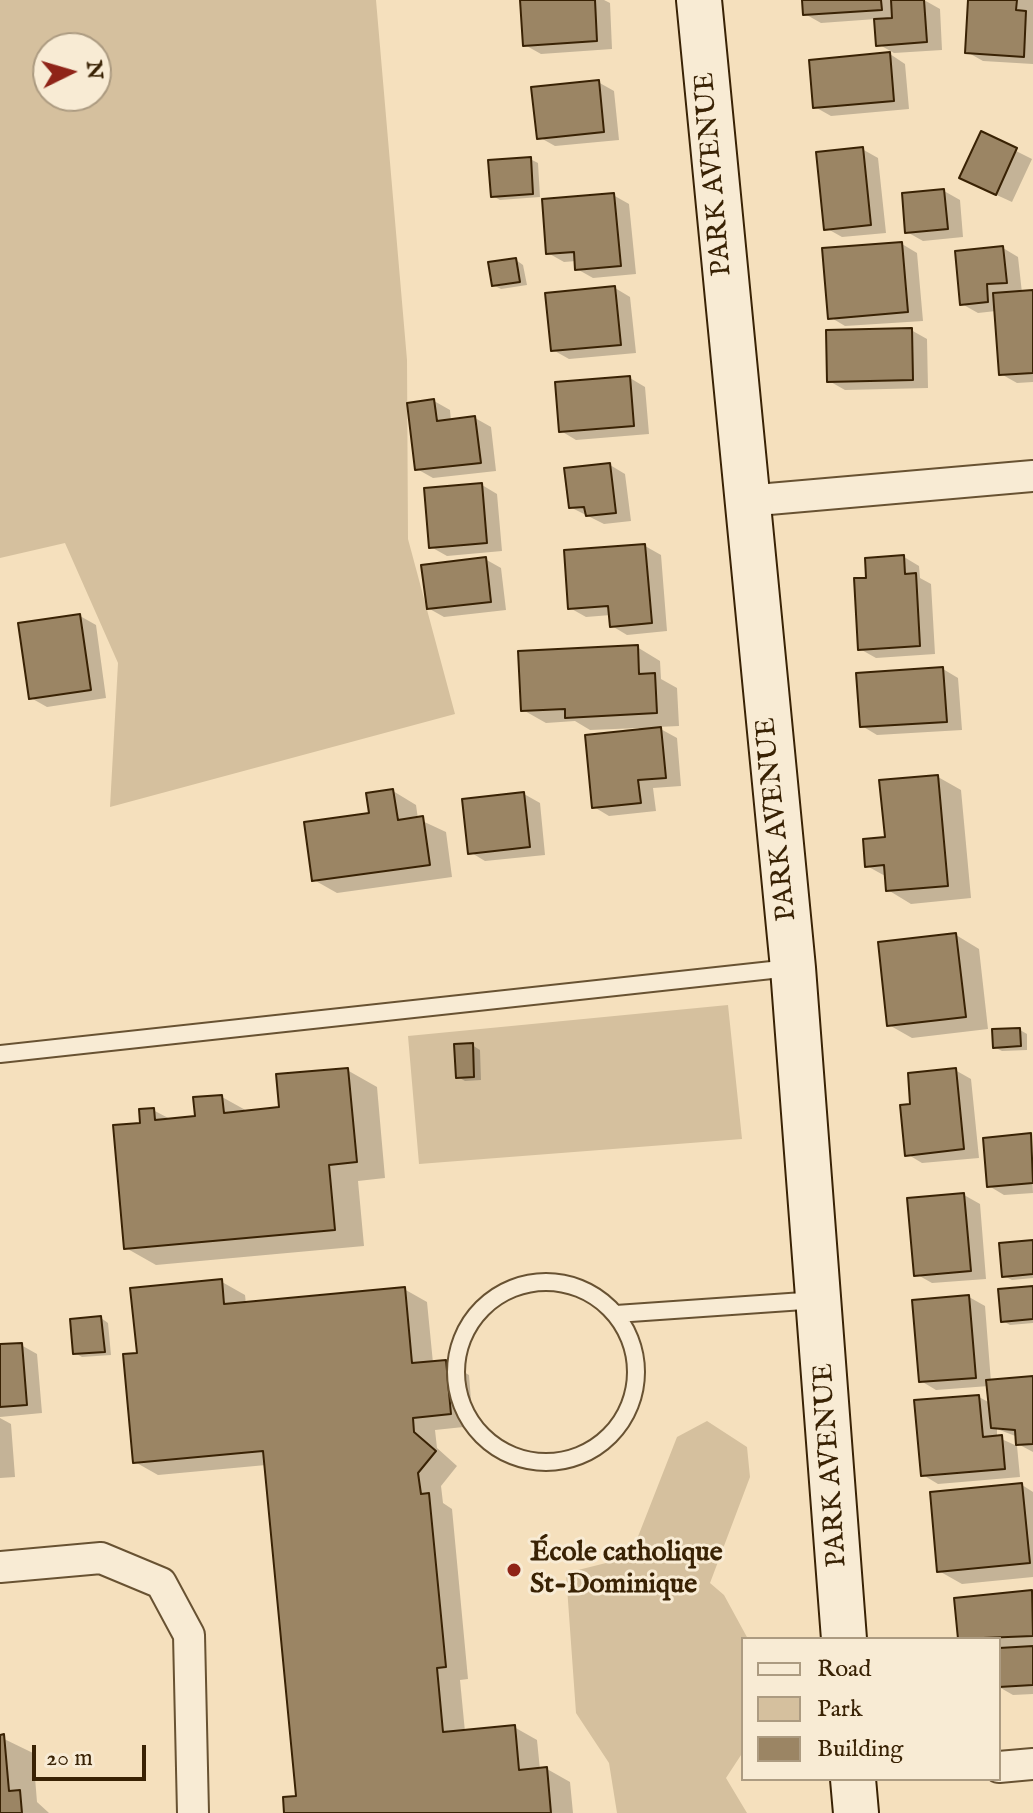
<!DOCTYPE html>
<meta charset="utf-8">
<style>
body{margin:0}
#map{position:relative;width:1033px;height:1813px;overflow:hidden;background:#f5e0bd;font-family:"IM FELL English",serif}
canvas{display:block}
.legend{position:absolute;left:741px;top:1637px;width:260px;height:144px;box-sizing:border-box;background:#f8ebd4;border:2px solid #ac9b81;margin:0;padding:10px 14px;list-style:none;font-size:24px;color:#392204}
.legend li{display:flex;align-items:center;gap:16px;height:40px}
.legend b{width:40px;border:2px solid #ac9b81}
.north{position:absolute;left:32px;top:32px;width:80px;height:80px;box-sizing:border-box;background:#f8ebd4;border:2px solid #ac9b81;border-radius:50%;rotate:85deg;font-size:22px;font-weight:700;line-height:32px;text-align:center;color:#392204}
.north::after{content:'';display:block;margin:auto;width:28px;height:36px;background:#8f2418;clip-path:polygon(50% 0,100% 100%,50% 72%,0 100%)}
.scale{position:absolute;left:32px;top:1745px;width:114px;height:36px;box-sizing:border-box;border:4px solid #392204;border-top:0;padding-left:10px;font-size:24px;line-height:28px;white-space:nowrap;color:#392204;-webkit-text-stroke:6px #f8ebd4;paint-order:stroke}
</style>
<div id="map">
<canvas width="1033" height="1813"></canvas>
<ul class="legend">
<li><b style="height:10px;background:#f8ebd4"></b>Road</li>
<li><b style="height:22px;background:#d5c09e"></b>Park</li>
<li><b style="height:22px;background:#9b8564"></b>Building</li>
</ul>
<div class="north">N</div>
<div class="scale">20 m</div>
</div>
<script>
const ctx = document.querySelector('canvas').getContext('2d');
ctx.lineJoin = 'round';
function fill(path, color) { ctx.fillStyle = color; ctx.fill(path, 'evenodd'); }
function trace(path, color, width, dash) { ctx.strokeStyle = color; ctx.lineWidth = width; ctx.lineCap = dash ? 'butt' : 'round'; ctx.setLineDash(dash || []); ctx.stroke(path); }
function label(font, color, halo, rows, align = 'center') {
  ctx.font = font + ' "IM FELL English",serif'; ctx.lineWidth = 6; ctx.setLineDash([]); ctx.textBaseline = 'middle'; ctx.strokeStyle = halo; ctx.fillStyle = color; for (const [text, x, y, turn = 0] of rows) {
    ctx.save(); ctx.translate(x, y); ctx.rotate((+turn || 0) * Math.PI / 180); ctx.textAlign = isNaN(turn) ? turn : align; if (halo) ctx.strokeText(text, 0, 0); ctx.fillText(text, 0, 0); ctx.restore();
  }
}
fill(new Path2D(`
 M0,0H376L407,360L408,539L455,714L110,807L118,663L65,543L0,558ZM48,48H96V96H48Z
 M728,1005L742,1139L419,1164L408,1036Z
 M707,1421L747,1447L750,1477L710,1583L724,1595L748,1639H743V1752L726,1778L747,1813H617L609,1763L576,1713L566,1573L630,1557L677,1437Z`), '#d5c09e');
fill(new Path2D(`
 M522,0H604L610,3L612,49L541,54L525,45Z
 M804,0H924L940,9L942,50L894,53L878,44L876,19L821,23L805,14Z
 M970,0H1033V64L983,61L967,52Z
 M890,54L905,64L909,109L831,116L815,107Z
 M598,82L614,91L619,140L555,146L539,137Z
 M982,134L1032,159L1012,202L977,186Z
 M862,149L878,158L886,233L842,237L826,228Z
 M530,159L538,163L540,197L500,200L493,196Z
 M944,191L960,200L963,237L923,241L907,232Z
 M613,195L629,204L636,274L593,278L577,269L576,261L564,262L548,253Z
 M902,244L917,253L923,321L845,326L830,317Z
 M1003,248L1018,257L1022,293L1033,292V382L1017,383L1001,374L996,311L978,313L962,304Z
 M516,260L523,265L527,285L501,289L493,285Z
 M615,288L630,297L636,353L569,359L553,350Z
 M911,330L927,339L928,388L845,390L829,381Z
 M630,378L645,387L649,434L576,440L561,431Z
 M434,401L450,410L451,421L475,418L491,427L496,471L433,478L417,469Z
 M610,465L625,474L631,521L604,524L570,507Z
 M482,485L497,494L502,551L447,556L431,547Z
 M645,546L661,555L667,631L627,635L612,626L611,615L586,617L570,608Z
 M904,557L919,566L920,578L931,584L935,654L876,658L860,649L868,579Z
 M485,559L501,568L506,610L444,617L428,608Z
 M80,616L96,625L106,698L47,707L31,698Z
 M637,647L660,661L661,679L677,688L679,726L657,727L677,738L681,786L653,788L656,811L609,816L594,807L639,728L590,730L575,721L546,723L523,710Z
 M943,669L958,678L962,730L877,735L862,726Z
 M938,777L961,790L971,898L911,904L888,890L887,877L867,866Z
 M393,791L416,805L418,819L446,832L452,877L337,893L314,880Z
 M524,794L540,803L545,855L485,861L470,852Z
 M956,935L979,949L988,1029L912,1038L889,1025Z
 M1020,1030L1027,1034V1050L1002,1051L994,1047Z
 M472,1045L480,1050L481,1080L465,1081L458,1077Z
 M347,1070L377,1087L385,1178L358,1181L364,1246L156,1265L126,1248L142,1125L153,1110L172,1120L197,1118L222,1097L249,1112L281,1109Z
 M955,1070L971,1079L979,1158L922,1163L907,1154Z
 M1030,1136L1033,1193L1004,1195L989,1186Z
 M964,1195L980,1204L986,1279L932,1283L916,1274Z
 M1033,1242V1278L1012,1280L1004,1276Z
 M222,1282L245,1295L246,1304L404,1289L427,1302L433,1363L446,1362L469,1375L473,1426L435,1430L437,1448L457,1466L441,1486L443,1503L452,1509L468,1679L460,1680L465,1732L514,1727L537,1740L540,1770L547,1769L570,1782L573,1813H286L298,1797L266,1465L158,1475L135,1462L139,1355Z
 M1033,1288V1323L1010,1325L1003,1321Z
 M969,1297L985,1306L991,1382L1033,1378V1452L1018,1444V1437L997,1429V1437L1017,1446L1020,1477L938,1484L923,1475L979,1397L990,1403L989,1386L936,1390L921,1381Z
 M101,1318L108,1323L111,1355L82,1357L75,1353Z
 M21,1345L37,1354L42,1413L0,1417V1346Z
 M0,1418L11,1424L15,1477L0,1478Z
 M1022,1485L1033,1492V1577L962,1584L939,1571Z
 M1033,1593V1694L1013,1695L999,1687V1639H960L956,1600Z
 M0,1737L33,1753L37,1802L49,1813H0Z`), '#0003');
const building = new Path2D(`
 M520,0H595L597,41L523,46Z
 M802,0H881L882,10L803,15Z
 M891,0H924L927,42L876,46L874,19L892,18Z
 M968,0H1017L1016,10L1026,11L1024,57L965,53Z
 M890,52L894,101L813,108L809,60Z
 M599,80L604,132L537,139L531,87Z
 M981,131L1017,148L996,195L959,178Z
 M863,147L871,225L824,230L816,152Z
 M531,157L533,194L491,197L488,160Z
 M944,189L948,229L905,233L902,193Z
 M614,193L621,266L575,270L574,252L546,254L542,199Z
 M902,242L908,312L828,319L822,248Z
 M1003,246L1007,283L987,284L988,302L960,305L955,251Z
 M516,258L520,282L492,286L488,262Z
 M615,286L621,345L551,351L545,293Z
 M1033,290V373L999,375L993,293Z
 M912,328L913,380L827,382L826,330Z
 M630,376L634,426L559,432L555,382Z
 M434,399L437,421L475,416L481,463L415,470L407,403Z
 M610,463L616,513L586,516L584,507L569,508L564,468Z
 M482,483L487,543L429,548L424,488Z
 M645,544L652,623L610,627L608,606L568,609L564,550Z
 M904,555L905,574L916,573L920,646L858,650L854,578H866L865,558Z
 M486,557L491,602L427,609L421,565Z
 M80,614L91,690L29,699L18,623Z
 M638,645L639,674L655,673L657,713L565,718V709L521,711L518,651Z
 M943,667L947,722L860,727L856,673Z
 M661,727L666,778L638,780L641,803L592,808L585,735Z
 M938,775L948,886L886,891L884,865L865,867L863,839L885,837L879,780Z
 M393,789L398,820L423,816L430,865L312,881L304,822L369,813L366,793Z
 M524,792L530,847L468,854L462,799Z
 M956,933L966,1017L887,1026L878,942Z
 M1020,1028L1021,1046L993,1048L992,1029Z
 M473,1043L474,1077L456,1078L454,1044Z
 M348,1068L357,1162L329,1165L335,1230L124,1249L113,1125L140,1123L139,1109L154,1108L155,1120L195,1116L193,1097L222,1095L224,1113L279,1107L276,1074Z
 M956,1068L964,1149L905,1156L900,1105L910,1104L908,1073Z
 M1031,1133L1033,1183L987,1187L983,1138Z
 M964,1193L971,1271L914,1276L907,1198Z
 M1033,1240V1274L1002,1277L999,1243Z
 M222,1279L224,1304L405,1287L412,1363L446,1360L451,1414L413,1418L414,1432L436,1451L418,1473L421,1494L429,1493L446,1667L437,1668L443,1732L515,1725L519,1770L547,1767L551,1813H284L283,1797L296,1796L263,1451L133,1463L123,1354L137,1353L130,1288Z
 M1033,1286V1319L1001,1322L998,1289Z
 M969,1295L976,1378L919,1382L912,1300Z
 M101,1316L105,1352L73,1354L70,1319Z
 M22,1343L27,1405L0,1407V1344Z
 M1033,1376V1444L1016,1445L1015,1430L991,1428L986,1380Z
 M979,1395L983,1437L1002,1435L1005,1469L921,1476L914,1400Z
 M1022,1483L1030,1563L937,1572L930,1492Z
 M1032,1590L1033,1636L958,1639L954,1598Z
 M1033,1646V1685L999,1687V1648Z
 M4,1734L9,1791L20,1790L22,1813H0V1735Z`);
fill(building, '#9b8564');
trace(building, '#392204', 2);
const lane = new Path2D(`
 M0,1054L790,968
 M456 1372a90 90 0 1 1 180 0a90 90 0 1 1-180 0Z
 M616,1314L818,1300`);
const street = new Path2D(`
 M746,501L1033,476
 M0,1567L101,1558L161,1583L189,1635L193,1813
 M999,1767L1033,1764`);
const secondary = new Path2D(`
 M699,0L793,968L844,1639
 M853,1779L856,1813`);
trace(lane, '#685232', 20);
trace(street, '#685232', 34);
trace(secondary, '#392204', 48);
trace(lane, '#f8ebd4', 16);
trace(street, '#f8ebd4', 30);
trace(secondary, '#f8ebd4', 44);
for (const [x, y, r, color] of [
 [514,1570,8,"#8f2418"]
]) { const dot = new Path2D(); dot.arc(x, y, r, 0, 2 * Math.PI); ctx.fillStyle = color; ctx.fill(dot); trace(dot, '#f8ebd4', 3); }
label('28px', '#392204', '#f8ebd4', [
 ["PARK AVENUE",715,174,-95],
 ["PARK AVENUE",778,819,-96],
 ["PARK AVENUE",832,1465,-94]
]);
label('bold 28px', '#392204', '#f8ebd4', [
 ["École catholique",530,1554],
 ["St-Dominique",530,1586]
], 'left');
</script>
